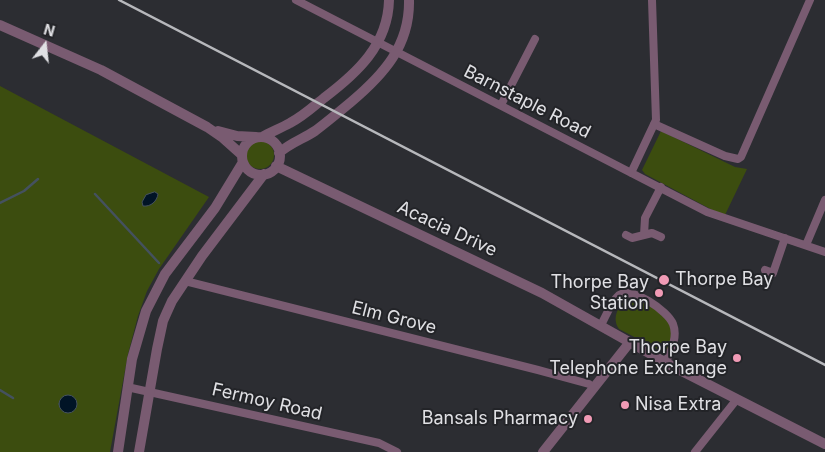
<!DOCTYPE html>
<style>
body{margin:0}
#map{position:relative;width:825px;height:452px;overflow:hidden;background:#2c2d32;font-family:Inter,sans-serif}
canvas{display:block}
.north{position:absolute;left:20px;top:20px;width:50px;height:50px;-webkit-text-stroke:4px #232428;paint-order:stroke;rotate:16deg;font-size:14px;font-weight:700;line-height:20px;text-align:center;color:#e0e0e4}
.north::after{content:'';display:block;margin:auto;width:18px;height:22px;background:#e0e0e4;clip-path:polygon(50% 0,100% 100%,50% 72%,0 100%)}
</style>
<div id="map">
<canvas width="825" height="452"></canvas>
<div class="north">N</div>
</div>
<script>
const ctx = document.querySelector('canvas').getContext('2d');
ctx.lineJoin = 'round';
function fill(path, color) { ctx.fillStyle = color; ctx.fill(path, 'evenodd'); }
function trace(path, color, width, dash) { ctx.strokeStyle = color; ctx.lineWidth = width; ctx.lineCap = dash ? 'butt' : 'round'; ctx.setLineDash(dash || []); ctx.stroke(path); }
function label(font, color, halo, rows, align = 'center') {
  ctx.font = font + ' Inter,sans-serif'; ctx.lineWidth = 4; ctx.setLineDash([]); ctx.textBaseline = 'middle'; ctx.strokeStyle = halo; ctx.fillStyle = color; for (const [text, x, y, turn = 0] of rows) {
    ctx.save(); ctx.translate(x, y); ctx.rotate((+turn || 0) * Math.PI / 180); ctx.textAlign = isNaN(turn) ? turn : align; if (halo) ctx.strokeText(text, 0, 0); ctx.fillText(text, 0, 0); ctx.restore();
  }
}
fill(new Path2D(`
 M0,86L209,197L159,269L147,291L138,316L128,354L110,452H0Z
 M661,131L735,167L747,169L725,215L718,213L645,174L642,170Z
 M246 155a14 14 0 1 1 28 0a14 14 0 1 1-28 0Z
 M626,300C642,300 671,312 672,331C673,338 669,347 667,354L619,329C612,319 617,307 626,300Z`), '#3c4d0f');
const water = new Path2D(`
 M155,192L158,194C157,201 151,207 143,206L142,202L146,195Z
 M59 404a9 9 0 1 1 18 0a9 9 0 1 1-18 0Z`);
fill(water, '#011426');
trace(water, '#44515f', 1);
trace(new Path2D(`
 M95,194L159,263
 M0,203L24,191L38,179
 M0,390L13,398`), '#44515f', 2.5);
trace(new Path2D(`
 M296,0L707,212L825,252
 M501,105L535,39
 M654,124L725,156L738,159L741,157L810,0
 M631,173L656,120L652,0
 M661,187L645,218L644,235L652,233L661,237
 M626,235L632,238L644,235
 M806,245L825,200
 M765,270L773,273L785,238
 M185,281L538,370L589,384L594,388
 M601,325C606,316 611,302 619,295C632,286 668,311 673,324C678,337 671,350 666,362
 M127,387L379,443L397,452
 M695,452L737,399`), '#795b71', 8);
trace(new Path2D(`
 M0,25L101,70L207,127L223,138L242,155
 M218,131L237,136L256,137
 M262,137C271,132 281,128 290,123C302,117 313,107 324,98C357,73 388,45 389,0
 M242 156a19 19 0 1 1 38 0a19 19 0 1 1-38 0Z
 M279,153C290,143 303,139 315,131C327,122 339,112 351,102C383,75 410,46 409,0
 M276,166L542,293L672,366L825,444
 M118,452L132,359L146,311L165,274L215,208L243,162
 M139,452L157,349L163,321L167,312L172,301L202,256L264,174
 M543,452L630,342`), '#795b71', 10);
trace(new Path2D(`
 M119,0L825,365`), '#b7b8bc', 2.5);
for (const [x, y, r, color] of [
 [664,280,6,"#f09ab5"],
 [659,293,5,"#f09ab5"],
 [737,358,5,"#f09ab5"],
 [625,405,5,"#f09ab5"],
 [588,419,5,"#f09ab5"]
]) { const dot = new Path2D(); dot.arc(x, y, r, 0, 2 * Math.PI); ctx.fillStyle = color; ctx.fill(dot); trace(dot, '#232428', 2); }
label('18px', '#e0e0e4', '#232428', [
 ["Barnstaple Road",527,102,27],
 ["Acacia Drive",447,229,25],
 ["Elm Grove",394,318,14],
 ["Fermoy Road",267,402,13]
]);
label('18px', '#e0e0e4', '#232428', [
 ["Thorpe Bay",675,280,"left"],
 ["Thorpe Bay",649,283],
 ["Station",649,304],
 ["Thorpe Bay",727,348],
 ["Telephone Exchange",727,369],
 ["Nisa Extra",635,405,"left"],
 ["Bansals Pharmacy",578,419]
], 'right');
</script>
